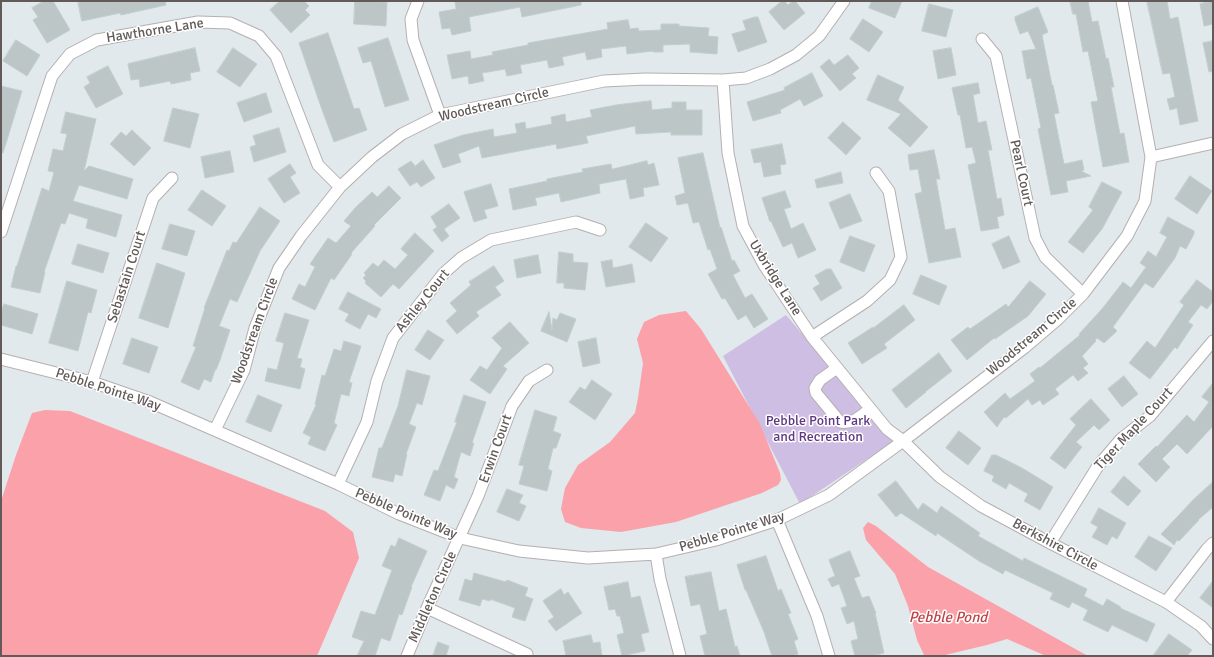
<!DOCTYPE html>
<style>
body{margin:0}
#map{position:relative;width:1214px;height:657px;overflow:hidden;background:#e1e9ec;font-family:Signika,sans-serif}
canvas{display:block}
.frame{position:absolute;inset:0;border:2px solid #615a59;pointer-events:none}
</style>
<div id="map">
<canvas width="1214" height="657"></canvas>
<div class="frame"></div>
</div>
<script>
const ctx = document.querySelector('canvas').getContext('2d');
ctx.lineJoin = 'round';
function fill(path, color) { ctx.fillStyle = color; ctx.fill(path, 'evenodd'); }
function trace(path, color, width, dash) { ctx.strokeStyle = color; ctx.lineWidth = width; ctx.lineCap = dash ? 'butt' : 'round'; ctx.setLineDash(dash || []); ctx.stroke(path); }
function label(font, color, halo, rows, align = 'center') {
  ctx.font = font + ' Signika,sans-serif'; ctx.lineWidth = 3; ctx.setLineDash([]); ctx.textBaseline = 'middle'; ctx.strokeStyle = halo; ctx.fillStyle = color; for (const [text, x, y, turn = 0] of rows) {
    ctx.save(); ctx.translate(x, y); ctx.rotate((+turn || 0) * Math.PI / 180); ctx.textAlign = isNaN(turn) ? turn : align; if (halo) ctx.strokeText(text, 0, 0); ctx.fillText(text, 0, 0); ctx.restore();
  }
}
fill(new Path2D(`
 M786,315L894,441L800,504L723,356Z`), '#cfbee3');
fill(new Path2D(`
 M686,311L701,329L760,424L780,473L781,480L778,485L762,493L676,522L621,532L581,528L565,522L561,509L565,488L578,465L610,442L635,413L638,398L643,363L637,339L644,322L659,315Z
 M45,410L70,411L325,511L353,532L359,558L317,656H1V501L16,455L32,413Z
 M868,522L876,526L928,567L1088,656H1046L1007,639L987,645L945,655H924L917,640L908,606L895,574L866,540L863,528Z`), '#fba1aa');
const building = new Path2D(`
 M44,1H53L70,30L47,43L33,20L38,17L32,8Z
 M78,1H165L166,5L121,15L120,13L82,21Z
 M280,1H304L309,6L305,10L310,15L291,33L270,10Z
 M355,1L387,2L386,26L354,24Z
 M455,1H581V5L522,17L520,7L469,17L471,31L452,35L450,28L442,29L439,12L456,9Z
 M782,1H784L788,5L793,1H795L805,13L784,30L769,12Z
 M872,1H902L895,18L869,8Z
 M1070,1H1088L1092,22L1098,21L1106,59L1108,58L1114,87H1111L1120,134L1124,133L1129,162L1103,167L1091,102L1098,101L1088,51L1083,52L1076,14H1073Z
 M1147,1H1167L1170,19L1178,17L1198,121L1180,125L1177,108L1170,110L1167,99L1175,97L1170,73L1163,74Z
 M1213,1V24L1204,26L1200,4Z
 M929,4L953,10L946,37L922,31Z
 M1038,7L1048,32L1042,35L1052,85H1053L1059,113L1054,114L1064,164L1082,160L1084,170L1081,171L1091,176L1066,181L1068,192L1051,195L1038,129L1041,128L1031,78L1027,79L1022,51L1036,49L1028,31L1020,34L1015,20V17Z
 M755,17H758L767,42L738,52L732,34L746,30L743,21Z
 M863,19L883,32L869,52L850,39Z
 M628,20L630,29L638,28L639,31L661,30V24H679V26L709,28L708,36L718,37L717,54L690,52V44L663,45V52H653V51L627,54L626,46L601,49L602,57L587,60L585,52L562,57L564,65L549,68L547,60L520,65L522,73L507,76L505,69L482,73L484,81L469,84L468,76L452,79L447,55L470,51L471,59L493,55L492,52L528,45V43L608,29L607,23Z
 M328,33L354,109L359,108L367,130L334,142L321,107L299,43Z
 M388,38L409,100L385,107L371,61L363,63L358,48Z
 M16,40L40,55L27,76L3,61Z
 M1213,41V71L1209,72L1203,43Z
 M195,48L200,71L190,73L191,80L171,84L170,81L140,87L139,79L131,80L128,64Z
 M233,48L257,64L240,87L217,72Z
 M951,48L956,75L938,79L933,51Z
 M848,55L859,68L852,74L856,78L840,91L820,67L829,59L834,65Z
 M108,66L123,94L96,108L84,87L90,83L87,77Z
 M812,73L823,96L804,106L800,99L780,110L781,113L753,121L747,102L785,90L784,88Z
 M878,75L904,87L898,100L928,127L910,147L888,128L901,114L867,100Z
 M978,83L980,93L973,95L978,123L986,121L992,150H988L997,199L1001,198L1004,215L997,217L999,228L981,231L968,165L976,163L972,147L966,148L960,115H958L952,88Z
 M1,86L22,91L3,153H1Z
 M266,93L272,112L244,122L237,103Z
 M651,101L652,110L672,108V102H686V110H702V135H671V132L636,134L635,126L586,136L588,143L557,149L556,144L482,158L479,146L458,154L461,162L443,168L434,145L463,135L493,129L494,137L517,133L515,124L525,122L526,129L552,124L551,117L565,114L566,122L592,117L590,110L616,105Z
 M173,108L199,114L190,148L164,141Z
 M66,112L96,119L84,171L89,166L133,179L127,199L79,185L73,201L122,215L116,237L86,228L88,219L69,213L65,224L61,223L44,272H45L40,293L11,287L16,266H17L42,188L49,191L54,172L48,171L53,149L63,151L67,134L61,133Z
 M843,122L861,138L846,155L828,138Z
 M279,128L286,152L254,162L250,147L256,145L253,136Z
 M132,130L151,148L134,166L110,144L121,132L126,136Z
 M782,144L786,164L780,165L781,174L764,177L761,162L754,163L751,150Z
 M934,150L940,179H936L945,230L955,228L961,257L929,263L915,194L922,192L918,169L910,170L908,155Z
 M230,151L234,172L205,178L201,157Z
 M703,153L720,228L721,227L732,261L734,260L740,271L733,275L745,298L752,294L768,319L754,328L746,315L738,320L725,298L722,299L708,274L717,269L710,249L708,250L699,222L693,223L688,203L677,205L675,196L685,193L678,158Z
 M423,160L435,178L421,187L417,182L410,186L398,169L411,161L415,166Z
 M647,161L648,165L654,163L659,185L643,188L644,196L630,199L626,179L599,184L600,193L561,202L559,193L535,198L537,205L513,210L509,189L547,181V179L583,172L582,169L611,164L612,169Z
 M290,164L296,173L290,177L300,193L284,203L268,179Z
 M841,172L843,183L817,188L815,180Z
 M1190,176L1212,191L1197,214L1175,199Z
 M1102,182L1122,192L1102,229L1083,253L1068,242L1093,210L1089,207Z
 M491,184L498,206L484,210L487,218L474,222L464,192Z
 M389,186L401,198L374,225L375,226L351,253L352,254L334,280L331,278L315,310L292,299L299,284L305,287L315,267L310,264L328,238L336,243L351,226L344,221L355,208L372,192L377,197Z
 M202,190L226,206L212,226L188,210Z
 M785,191L791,207L784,209L791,229L803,223L816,250L798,258L792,243L783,247L771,221L770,222L762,198Z
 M850,194L862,221L840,229L829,203Z
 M449,204L460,218L444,229L449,236L442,242L433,230L437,227L431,217Z
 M260,207L280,221L260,251L237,302L230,299L219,326L230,330L220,360L216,370H215L211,382L204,379L199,390L181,382L196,347L193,346L205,308H204L227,250L229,251L233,242L236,243Z
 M1168,217L1194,231V234L1186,249L1180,246L1175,258L1153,288L1145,283L1113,327L1117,331L1104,343L1097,338L1095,340L1096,341L1082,356L1088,364L1083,368L1088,373L1078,381L1073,375L1055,389L1059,394L1043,405L1040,400L1032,405L1028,399L1006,418L1004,417L997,427L984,412L1005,393L1010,399L1035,381L1030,374L1039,367L1040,368L1080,335L1079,334L1102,309L1123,282L1131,288L1146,267L1140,263L1148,251L1156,257L1167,237L1160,233Z
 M646,223L668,238L651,262L629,247Z
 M170,224L195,231L187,256L162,249Z
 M415,233L434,251L399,289L393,284L381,297L365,283L366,281L363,278L366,275L364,273L373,263L378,267L384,260L395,269L408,255L401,249Z
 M850,236L875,245L864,272L840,262Z
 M1009,236L1020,262L1003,269L992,244Z
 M78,244L109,253L103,273L72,264Z
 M559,252L573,254V262L588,263L585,290L564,288V283H557Z
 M538,255L541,273L517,278L514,260Z
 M612,260L613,268L632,264L635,282L606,287L601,262Z
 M157,263L185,273L168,328L139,318Z
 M494,266L504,281L495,287L501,295L476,312L479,316L457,334L446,321L457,311L450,303L471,285L469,282Z
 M827,269H831L842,288L821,301L813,288L820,284L815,276Z
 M921,275L947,286L939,305L913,294Z
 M1197,280L1213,292V301L1207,309L1201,305L1188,322L1193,325L1177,349L1175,347L1150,379L1129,363L1147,341L1155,348L1184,305L1180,302Z
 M67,281L97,290L91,313L88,312L78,351L49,343Z
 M1030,281L1046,294L1028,316L995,339L994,338L967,360L951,340L968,327L970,329L1006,304L1008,307Z
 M348,292L381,309L376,318L368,314L360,329L345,321L349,314L339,309Z
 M4,304L38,314L32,334L1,325V312Z
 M904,305L915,320L884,344L887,348L862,364L848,343L873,327V328Z
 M549,312L552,330L553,318L557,320L560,313L576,319L567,342L541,331Z
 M285,313L309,320L297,358L302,359L300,367L305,369L300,389L265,381L268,368L277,370L284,343L276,341Z
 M510,322L529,343L503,366L507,369L490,394L470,380L480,366L487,370L502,348L492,338Z
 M428,330L444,340L430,360L415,350Z
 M132,338L158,347L149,373L123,364Z
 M596,338L600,363L583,367L578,342Z
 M344,341L361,346L349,382L352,383L349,396L341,394L334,423L337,425L325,451L308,444L311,437L303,433L316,405L315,404L322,375L325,376L334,349L341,351Z
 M939,353L952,371L925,392H926L906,408L892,390Z
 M407,370L430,376L422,405L417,403L409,424L416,427L406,454H407L402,476L395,474L393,482L372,477L379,448H382L398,406Z
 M1124,376L1138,394L1122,407L1108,389Z
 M592,380L612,394L595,420L569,402L580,387L585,390Z
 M1213,383V426L1187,454L1177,444L1162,459L1170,467L1156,482L1138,464L1156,446L1157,447L1187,415L1194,422L1209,402L1202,397Z
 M258,395L282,405L271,432L246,422Z
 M464,395L486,402L472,443H474L470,456L461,452L454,477L458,479L454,489L446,485L440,501L424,495L434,470L438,471L457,422H455Z
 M1091,399L1110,420L1099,430L1094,425L1076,442L1082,447L1065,469L1050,458L1076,425L1070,419Z
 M535,410L557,417L553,431L561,434L556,448H553L548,469L552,471L547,491L519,484L524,466L519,465Z
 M959,431L981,448L968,465L946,448Z
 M992,455H996L1022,468L1053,487L1040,510L1024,501L1028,494L1009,483L1006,489L992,481L994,476L984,471Z
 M1124,476L1141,491L1128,506L1111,492Z
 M896,481L918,510L923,503L937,513L941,506L980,533L978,536L1023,561L1024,558L1087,589L1084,596L1103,606L1107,599L1121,607L1120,608L1155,624L1147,642L1112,625L1108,632L1083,620L1088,610L1072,602L1069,608L1050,599L1053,593L1005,570L1003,574L979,561L937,533L936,536L901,513L896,517L878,495Z
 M1213,482V507L1198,520H1199L1179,541L1177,540L1174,545L1161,534L1194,499Z
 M507,489L523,495L519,503L526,506L519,521L497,512Z
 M1099,508L1126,523L1117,539L1112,536L1107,545L1092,537L1098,527L1091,523Z
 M1149,536L1172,548L1156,571L1135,557Z
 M399,538L427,551L411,587H412L402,615L399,614L390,641L381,638L375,656H357L364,641L352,637L361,611L375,615L392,570L382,566L391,545L395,547Z
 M850,551L860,576L854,578L862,598L869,596L876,613H875L884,653L872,656H855L851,641L858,639L854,621L847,624L841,608L847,606L839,584L832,587L828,579L835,576L829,560Z
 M766,556L778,591L781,589L791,613L788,614L798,639L794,641L798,654L791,656H772L764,632L746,590H745L737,565Z
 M711,572L719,611L726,609L735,647L737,646L740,656H705L700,636L707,634L700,604L691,606L685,577Z
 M474,573L506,582L507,580L528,588L525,596L533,599L525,621L512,617L515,608L490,599V601L482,599L480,606L459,600L465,579L472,581Z
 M1213,581V608L1200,598Z
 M628,582L631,598L640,596L649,632L641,634L645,651L622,656L617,635L624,633L620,616H617L615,609L609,610L604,587Z
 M561,589L564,595L568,592L582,613L556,631L548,621L554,617L543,601Z
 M1169,634L1192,650L1187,656H1153Z
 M591,635L593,643L600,642L602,656H566L563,641Z
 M438,642L449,646L446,656H433Z`);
fill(building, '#bdc6c6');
trace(building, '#c0ced0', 1);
const minor = new Path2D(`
 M418,1L411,19L413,40L440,115
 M982,39L996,56L1035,238L1045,257L1083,294
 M723,80L728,153L743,226L764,265L812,337L887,429L903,441L940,477L981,506L1050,543L1166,602L1201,626L1213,639
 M1151,157L1213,143
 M1,232L52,76L70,54L97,40L198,22L230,23L259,36L276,56L318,165L340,187
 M812,337L867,301L890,280L901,257L889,191L876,173
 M1,359L92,382L150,402L338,484L399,514L460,538L519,551L588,558L656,554L716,540L777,520L829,495L903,441L1024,348L1058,319L1083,294L1127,236L1145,201L1151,157L1122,1
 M837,368L820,380L815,388L816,393L840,422C852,425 861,416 870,409
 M92,382L153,198L172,178
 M215,430L244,370L255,328L279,268L301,236L340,187L372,157L402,134L440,115L604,81L645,79L723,80L746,78L770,69L796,55L819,36L844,1
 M338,484L367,422L377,381L393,338L444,273L461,258L491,240L576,222L600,230
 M777,520L817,616L829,656
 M1050,543L1098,466L1121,439L1150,416L1213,341
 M656,554L660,579L680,656
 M1166,602L1207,549L1213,543
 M427,608L527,654
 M407,656L427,608L478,496L512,406L529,381L547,370`);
trace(minor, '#b6afaf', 13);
trace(minor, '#fff', 11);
label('14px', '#615a59', '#fff', [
 ["Hawthorne Lane",155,31,-9],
 ["Woodstream Circle",494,105,-13],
 ["Pearl Court",1021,173,78],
 ["Sebastain Court",127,277,-72],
 ["Uxbridge Lane",775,278,58],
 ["Ashley Court",423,301,-51],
 ["Woodstream Circle",255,331,-70],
 ["Woodstream Circle",1032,337,-40],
 ["Pebble Pointe Way",108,390,18],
 ["Tiger Maple Court",1134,429,-47],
 ["Erwin Court",496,449,-70],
 ["Pebble Pointe Way",406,514,23],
 ["Pebble Pointe Way",732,532,-17],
 ["Berkshire Circle",1055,545,28],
 ["Middleton Circle",433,597,-66]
]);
label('14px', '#5e3882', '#fff', [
 ["Pebble Point Park",818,421],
 ["and Recreation",818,437]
]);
label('italic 15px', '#bd4648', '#fff', [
 ["Pebble Pond",948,618]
]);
</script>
